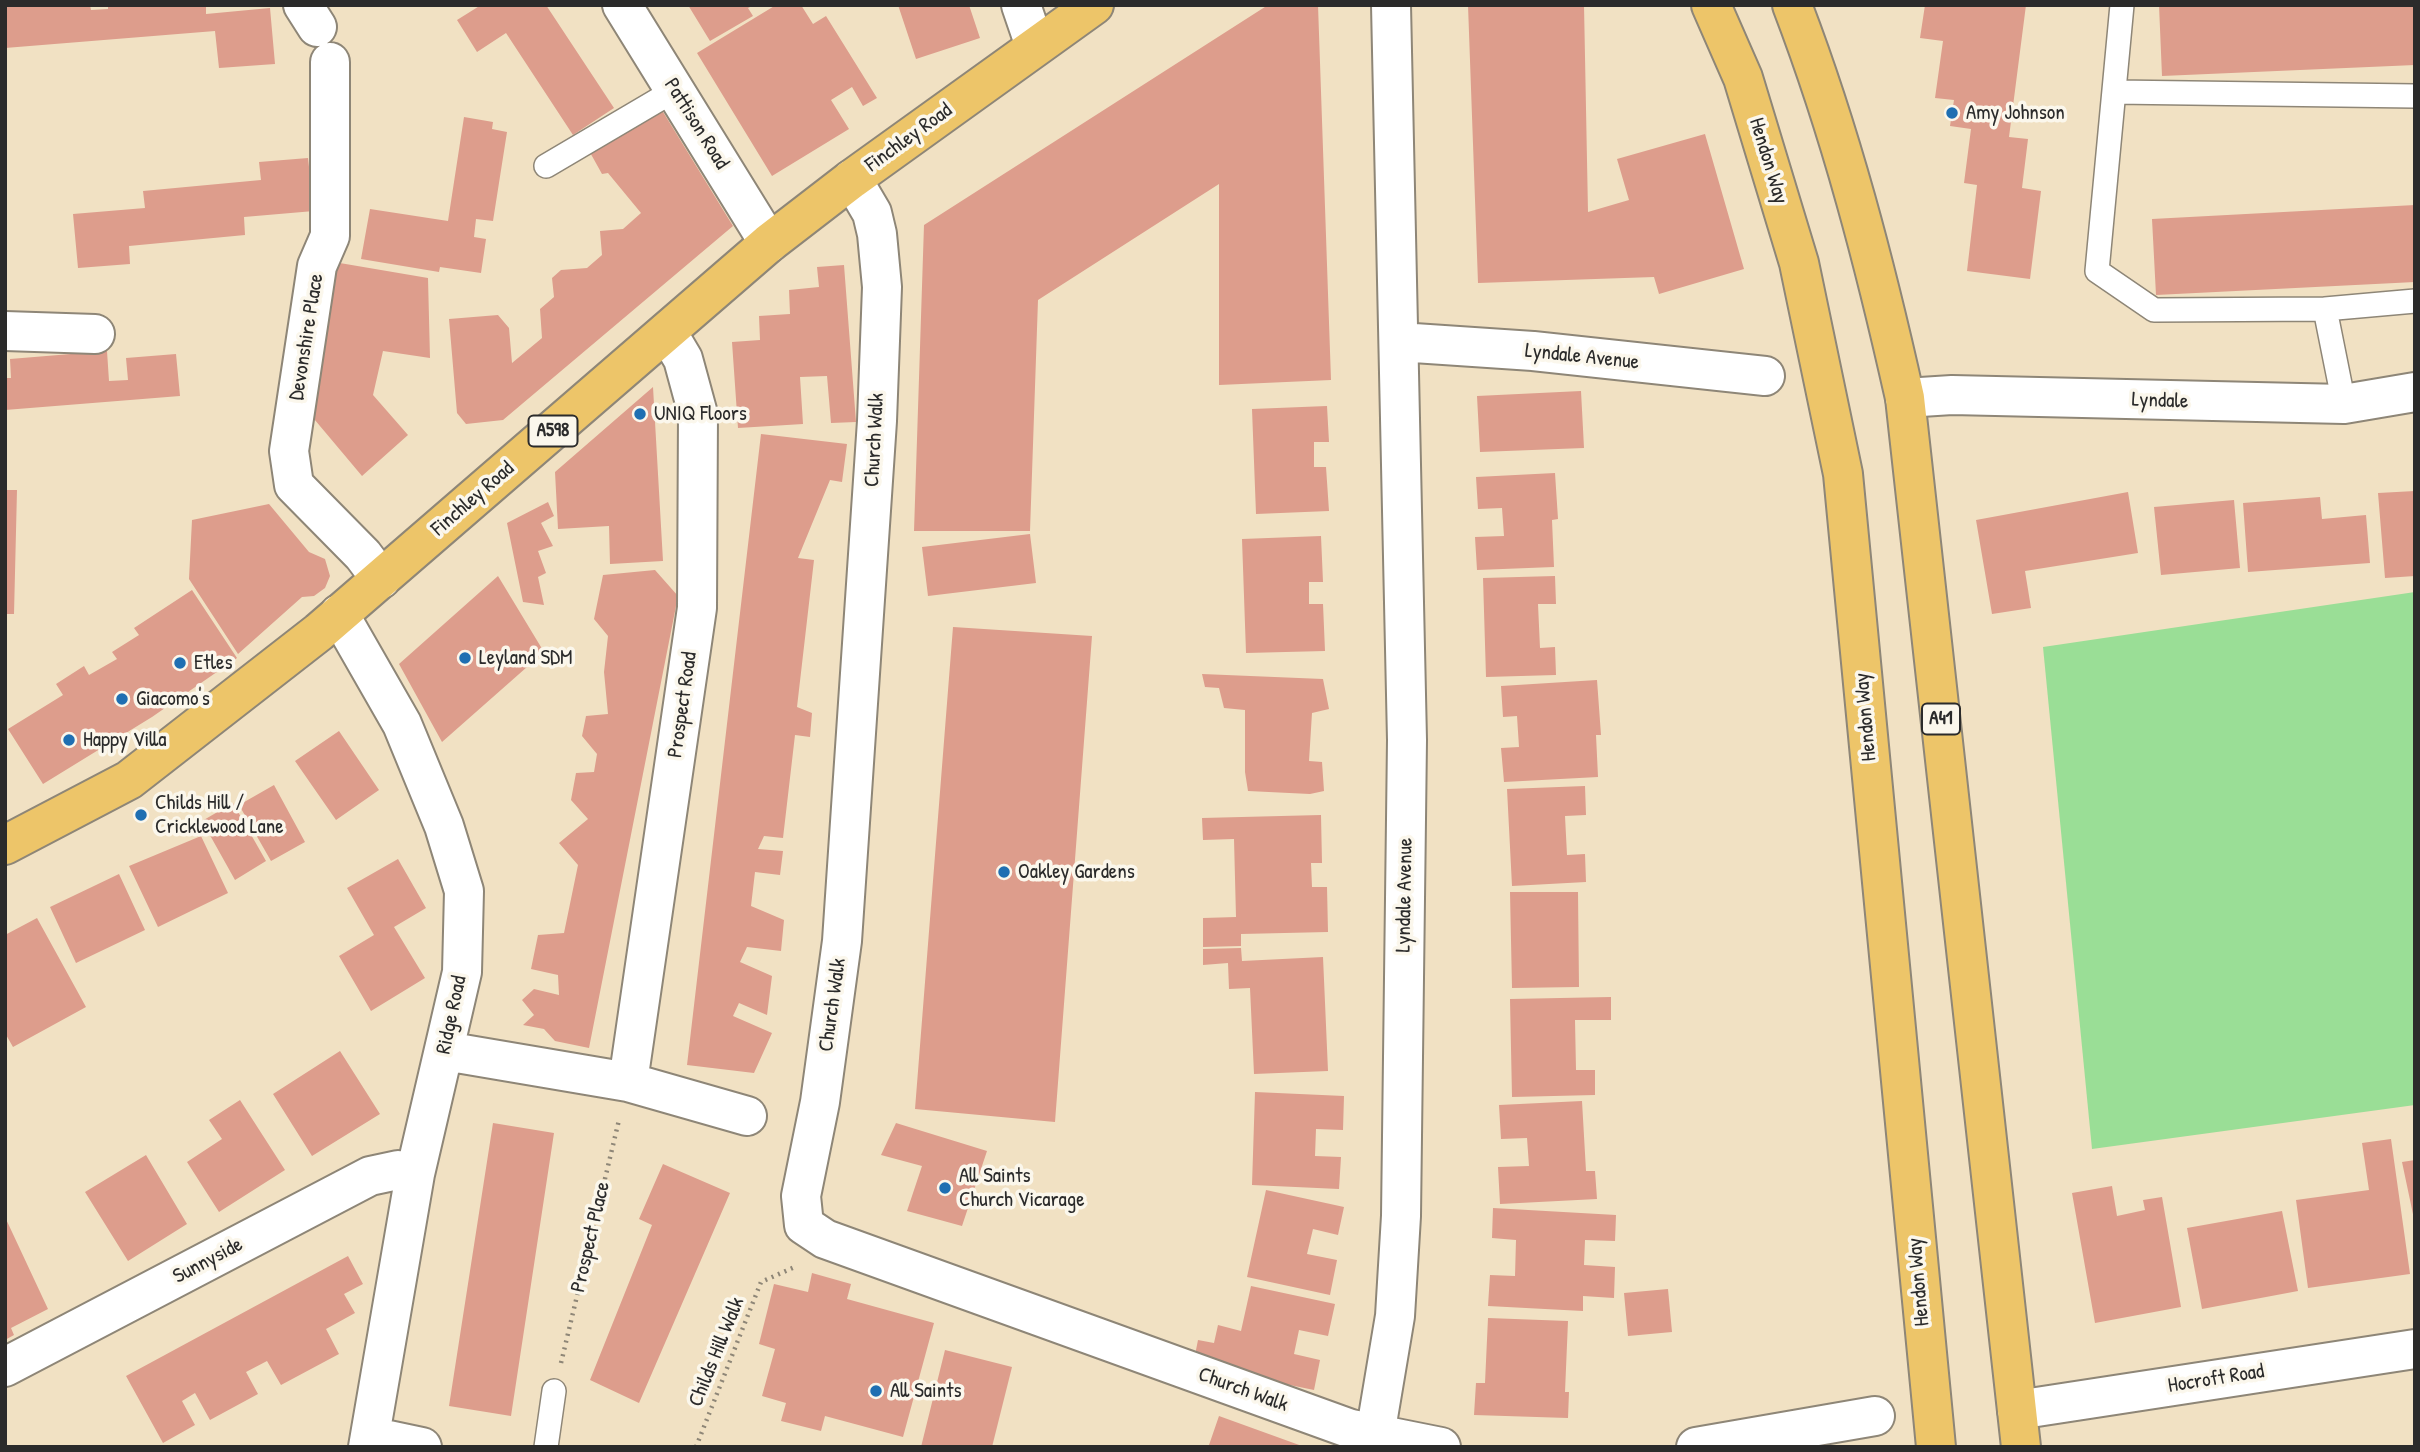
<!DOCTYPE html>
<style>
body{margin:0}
#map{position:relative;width:2420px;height:1452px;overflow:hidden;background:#f1e1c3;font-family:"Patrick Hand",sans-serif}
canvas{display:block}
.frame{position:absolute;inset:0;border:7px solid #2b2b2b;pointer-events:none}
</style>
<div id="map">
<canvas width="2420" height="1452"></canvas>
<div class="frame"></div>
</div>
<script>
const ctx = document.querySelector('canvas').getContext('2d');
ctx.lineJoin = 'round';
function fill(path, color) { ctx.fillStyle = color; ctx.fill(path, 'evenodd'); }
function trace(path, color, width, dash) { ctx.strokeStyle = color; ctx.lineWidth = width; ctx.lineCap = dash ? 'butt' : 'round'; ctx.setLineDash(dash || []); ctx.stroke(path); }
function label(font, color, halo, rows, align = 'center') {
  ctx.font = font + ' "Patrick Hand",sans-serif'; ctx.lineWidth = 7; ctx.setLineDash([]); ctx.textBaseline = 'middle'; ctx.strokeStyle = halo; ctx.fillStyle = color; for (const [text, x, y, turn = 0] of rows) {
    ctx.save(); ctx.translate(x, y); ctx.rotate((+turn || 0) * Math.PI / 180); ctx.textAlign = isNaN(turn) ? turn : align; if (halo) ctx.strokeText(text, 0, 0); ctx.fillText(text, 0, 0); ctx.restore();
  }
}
fill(new Path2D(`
 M2415,592V1105L2092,1149L2043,647Z`), '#9ade96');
fill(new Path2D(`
 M5,5H90L91,10L108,9V5H206V14L270,8L275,64L219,68L215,31L5,48Z
 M481,5H546L614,108L573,135L506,33L477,52L457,20Z
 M688,5H754L748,8L753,16L710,41Z
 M776,5H801L813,24L826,16L877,98L863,106L852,87L831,100L849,129L772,176L697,53Z
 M898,5H969L980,38L916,59Z
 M1268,5H1318L1331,380L1219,385V184L1038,300L1030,531H914L924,225Z
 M1468,5H1584L1588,212L1629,200L1617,159L1705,134L1744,269L1659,294L1654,277L1478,283Z
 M1925,5H2026L2009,137L2028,139L2022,188L2041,191L2030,279L1967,271L1977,185L1964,183L1971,129L1950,126L1954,100L1935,98L1943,41L1920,38Z
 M2159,5H2415V65L2162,76Z
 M660,107L733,226L503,420L466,424L457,413L449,319L498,315L509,328L512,363L542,338L540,309L554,297L552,278L561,270L587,268L602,255L600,231L623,229L641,213L608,173L602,174L587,147Z
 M464,117L493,122L492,129L507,132L493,221L476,219L474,237L486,239L481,273L440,267L439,272L361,259L370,209L448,221Z
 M308,158L314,211L244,217L245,235L129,246L130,264L78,268L73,214L145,208L143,191L261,180L259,162Z
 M2415,205V282L2156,295L2152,219Z
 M328,261L428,278L430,358L383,351L373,395L408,435L362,476L304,407Z
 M844,265L856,422L831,423L827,376L800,377L803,424L738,428L732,342L760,340L759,316L790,314L789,290L819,287L817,267Z
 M107,351L109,381L128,380L126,358L176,354L180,396L5,410V378H11L10,359Z
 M653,387L663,561L610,564L609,526L558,529L555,472Z
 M1581,391L1584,448L1480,452L1477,396Z
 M1327,406L1329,442H1314V467H1326L1329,511L1256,514L1252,409Z
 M761,434L847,444L842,482L830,480L798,558L814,560L797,707L812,713L810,737L795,735L783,838L764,836L758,849L783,851L780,875L755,872L751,906L784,920L781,951L747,947L740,962L772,976L767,1015L739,1003L733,1016L772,1033L754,1073L687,1065Z
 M1555,473L1558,519L1552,520L1554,567L1477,570L1475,537L1504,536L1502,508L1478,509L1476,477Z
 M5,490H17L14,614H5Z
 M2415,491V576L2385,578L2378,493Z
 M2128,492L2138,553L2025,571L2031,608L1992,614L1976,520Z
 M2320,497L2322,519L2366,515L2370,563L2248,572L2243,503Z
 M2234,500L2240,568L2161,575L2154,507Z
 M548,502L554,516L541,523L553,546L538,551L546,573L538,577L544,605L523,602L507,523Z
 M269,504L309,552L325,559L330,576L325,588L314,596L302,597L238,654L189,579L192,520Z
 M1030,534L1036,583L928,596L922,547Z
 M1321,536L1323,582H1309V604H1323L1325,651L1246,653L1242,539Z
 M655,570L678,596L589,1048L555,1041L544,1029L523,1025L534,1015L522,1000L534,989L559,995L558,975L531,969L538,935L564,933L578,865L559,843L588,819L571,800L576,773L594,772L597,754L582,736L586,716L608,714L604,672L608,636L594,619L603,575Z
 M498,576L544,652L442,742L399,664Z
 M1555,576L1556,604H1538L1540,648L1555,647L1556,675L1486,677L1483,578Z
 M192,590L237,658L152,717L43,784L8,729L63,695L56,684L84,666L89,675L117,659L112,652L139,635L134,628Z
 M953,627L1092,636L1055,1122L915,1109Z
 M1202,674L1323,679L1329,709L1312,713L1309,761L1322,762L1324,791L1310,794L1248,791L1245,772V710L1224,708L1219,688L1205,687Z
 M1597,680L1601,735H1596L1598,777L1504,782L1501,748L1519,747L1517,716L1503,717L1501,686Z
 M339,731L379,790L336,820L295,761Z
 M274,785L305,842L271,861L239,805Z
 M1585,786L1586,815L1565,816L1567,855L1585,854L1586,882L1512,886L1507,789Z
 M233,803L266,861L235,880L202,821Z
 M1321,815L1322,863H1311L1312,887H1327L1328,932L1241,934V946L1203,947V918L1236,917L1234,839L1203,840L1202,818Z
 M201,836L228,893L158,927L129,866Z
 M398,859L426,908L394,927L425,978L371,1011L339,956L374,935L347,888Z
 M119,874L145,930L76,963L50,907Z
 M1510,892H1578L1579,987L1512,988Z
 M37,918L86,1007L13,1047L5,1033V935Z
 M1241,948L1242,961L1323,957L1328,1071L1254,1074L1250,988L1229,989L1228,963L1203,965V949Z
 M1611,997V1020H1575L1576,1070H1595V1095L1512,1097L1510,999Z
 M340,1051L380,1114L312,1156L273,1094Z
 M1255,1092L1344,1096L1343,1130L1316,1129L1315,1156L1341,1157L1339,1189L1252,1185Z
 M240,1100L285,1170L219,1212L187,1162L222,1139L209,1120Z
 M1582,1101L1586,1171H1595L1597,1199L1500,1204L1498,1167L1529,1166L1527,1138L1501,1139L1499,1105Z
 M493,1123L554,1133L511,1416L449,1406Z
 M896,1123L987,1151L962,1226L907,1211L922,1166L881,1155Z
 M2391,1139L2410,1274L2308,1288L2296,1200L2369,1190L2362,1143Z
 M146,1155L187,1224L128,1261L85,1192Z
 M2415,1160V1219H2414L2402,1162Z
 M663,1164L730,1193L639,1403L590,1380L652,1225L639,1219Z
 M2112,1186L2117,1216L2145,1210L2143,1200L2162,1197L2181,1307L2095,1323L2072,1193Z
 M1266,1190L1344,1207L1338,1235L1313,1229L1307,1254L1337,1260L1330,1295L1247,1277Z
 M1493,1208L1616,1215L1615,1241L1585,1240L1584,1265L1615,1267L1614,1298L1583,1296V1311L1488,1306L1490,1275L1515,1276L1516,1240L1492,1238Z
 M2282,1211L2298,1291L2202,1309L2187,1228Z
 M5,1217L48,1309L11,1328L14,1335L5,1340Z
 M348,1256L363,1284L344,1294L355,1313L326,1329L339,1354L281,1385L267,1361L246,1372L258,1394L210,1420L195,1393L182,1401L195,1425L163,1443L126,1376Z
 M812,1273L851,1284L847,1299L934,1323L903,1437L825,1416L821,1431L781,1421L786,1403L762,1396L775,1349L759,1344L774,1284L808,1292Z
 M1251,1286L1335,1304L1328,1336L1299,1330L1294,1354L1320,1360L1314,1390L1193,1365L1198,1340L1214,1343L1218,1325L1241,1331Z
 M1668,1289L1672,1332L1628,1336L1624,1293Z
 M1488,1318L1568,1321L1565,1392H1569L1568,1418L1474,1415L1476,1383H1485Z
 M945,1350L1012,1367L992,1447H921Z
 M1219,1416L1302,1446V1447L1209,1445Z`), '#dd9d8c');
const lane = new Path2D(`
 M2122,5L2097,271L2154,310L2325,309L2344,404
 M2115,92L2415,96
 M546,166L675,90
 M2325,309L2415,301
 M546,1447L554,1391`);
const street = new Path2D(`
 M303,5L317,27
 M622,5L769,243
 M1021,5L1035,46
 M330,62V236L317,266L289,451L294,485L363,555L381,579
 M852,179L872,213L877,234L882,287L877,421L842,941L820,1102L801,1196L804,1225L825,1239L1351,1429L1441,1447
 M5,331L95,334
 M1399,342L1533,351L1765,376
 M1905,398L1952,395L2344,404L2415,392
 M339,614L402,724L444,826L464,891L462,972L415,1174L368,1447
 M445,1051L628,1082L747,1116
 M628,1082L697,608L698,414L683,359L667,332
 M5,1367L370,1176L398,1170L415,1174
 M2017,1410L2415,1349
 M370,1436L422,1447
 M1373,1447L1395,1316L1401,1216L1407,740L1391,5
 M1696,1447L1875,1416`);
const primary = new Path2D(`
 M5,845L129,780L319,632L769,243L852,179L1094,5`);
const highway = new Path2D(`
 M1711,5L1743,78L1799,263L1843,474L1936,1447
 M1792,5C1841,133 1875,264 1905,398L2021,1447`);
trace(lane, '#8e8677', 26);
trace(street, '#8e8677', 42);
trace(primary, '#8e8677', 42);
trace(highway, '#8e8677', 42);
trace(new Path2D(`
 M561,1363L619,1120
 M696,1447L761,1282L797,1266`), '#8e8677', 4.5, [2, 5]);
trace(lane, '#fff', 23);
trace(street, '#fff', 38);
trace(primary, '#edc569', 38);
trace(highway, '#edc569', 38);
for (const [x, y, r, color] of [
 [1952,113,7,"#1f6fb2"],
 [640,414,7,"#1f6fb2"],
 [465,658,7,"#1f6fb2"],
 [180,663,7,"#1f6fb2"],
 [122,699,7,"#1f6fb2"],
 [69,740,7,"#1f6fb2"],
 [141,815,7,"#1f6fb2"],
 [1004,872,7,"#1f6fb2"],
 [945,1188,7,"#1f6fb2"],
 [876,1391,7,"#1f6fb2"]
]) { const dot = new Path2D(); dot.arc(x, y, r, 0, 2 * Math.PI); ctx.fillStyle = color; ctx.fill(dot); trace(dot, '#fbf7ec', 2.5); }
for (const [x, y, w] of [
 [553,431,49],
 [1941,719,38]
]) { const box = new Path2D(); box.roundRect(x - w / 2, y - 15.5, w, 31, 5); ctx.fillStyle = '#fbf7ec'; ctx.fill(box); trace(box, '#2b2b2b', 2); }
label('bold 19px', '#2b2b2b', null, [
 ["A598",553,431],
 ["A41",1941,719]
]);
label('21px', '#2b2b2b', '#fbf7ec', [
 ["Amy Johnson",1966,113],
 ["UNIQ Floors",654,414],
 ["Leyland SDM",479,658],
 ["Etles",194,663],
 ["Giacomo's",136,699],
 ["Happy Villa",83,740],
 ["Childs Hill /",155,803],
 ["Cricklewood Lane",155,827],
 ["Oakley Gardens",1018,872],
 ["All Saints",959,1176],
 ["Church Vicarage",959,1200],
 ["All Saints",890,1391]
], 'left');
label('21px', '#2b2b2b', '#fbf7ec', [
 ["Pattison Road",696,124,58],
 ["Finchley Road",909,138,-36],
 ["Hendon Way",1768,161,73],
 ["Devonshire Place",307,337,-81],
 ["Lyndale Avenue",1582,357,6],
 ["Lyndale",2160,401,2],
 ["Church Walk",875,440,-87],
 ["Finchley Road",473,499,-41],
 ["Prospect Road",683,705,-82],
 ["Hendon Way",1866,717,-95],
 ["Lyndale Avenue",1405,895,-89],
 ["Church Walk",833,1005,-82],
 ["Ridge Road",452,1015,-78],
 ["Prospect Place",591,1237,-77],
 ["Sunnyside",208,1261,-28],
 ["Hendon Way",1919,1282,-95],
 ["Childs Hill Walk",717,1352,-68],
 ["Hocroft Road",2216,1379,-9],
 ["Church Walk",1243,1390,20]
]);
</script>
